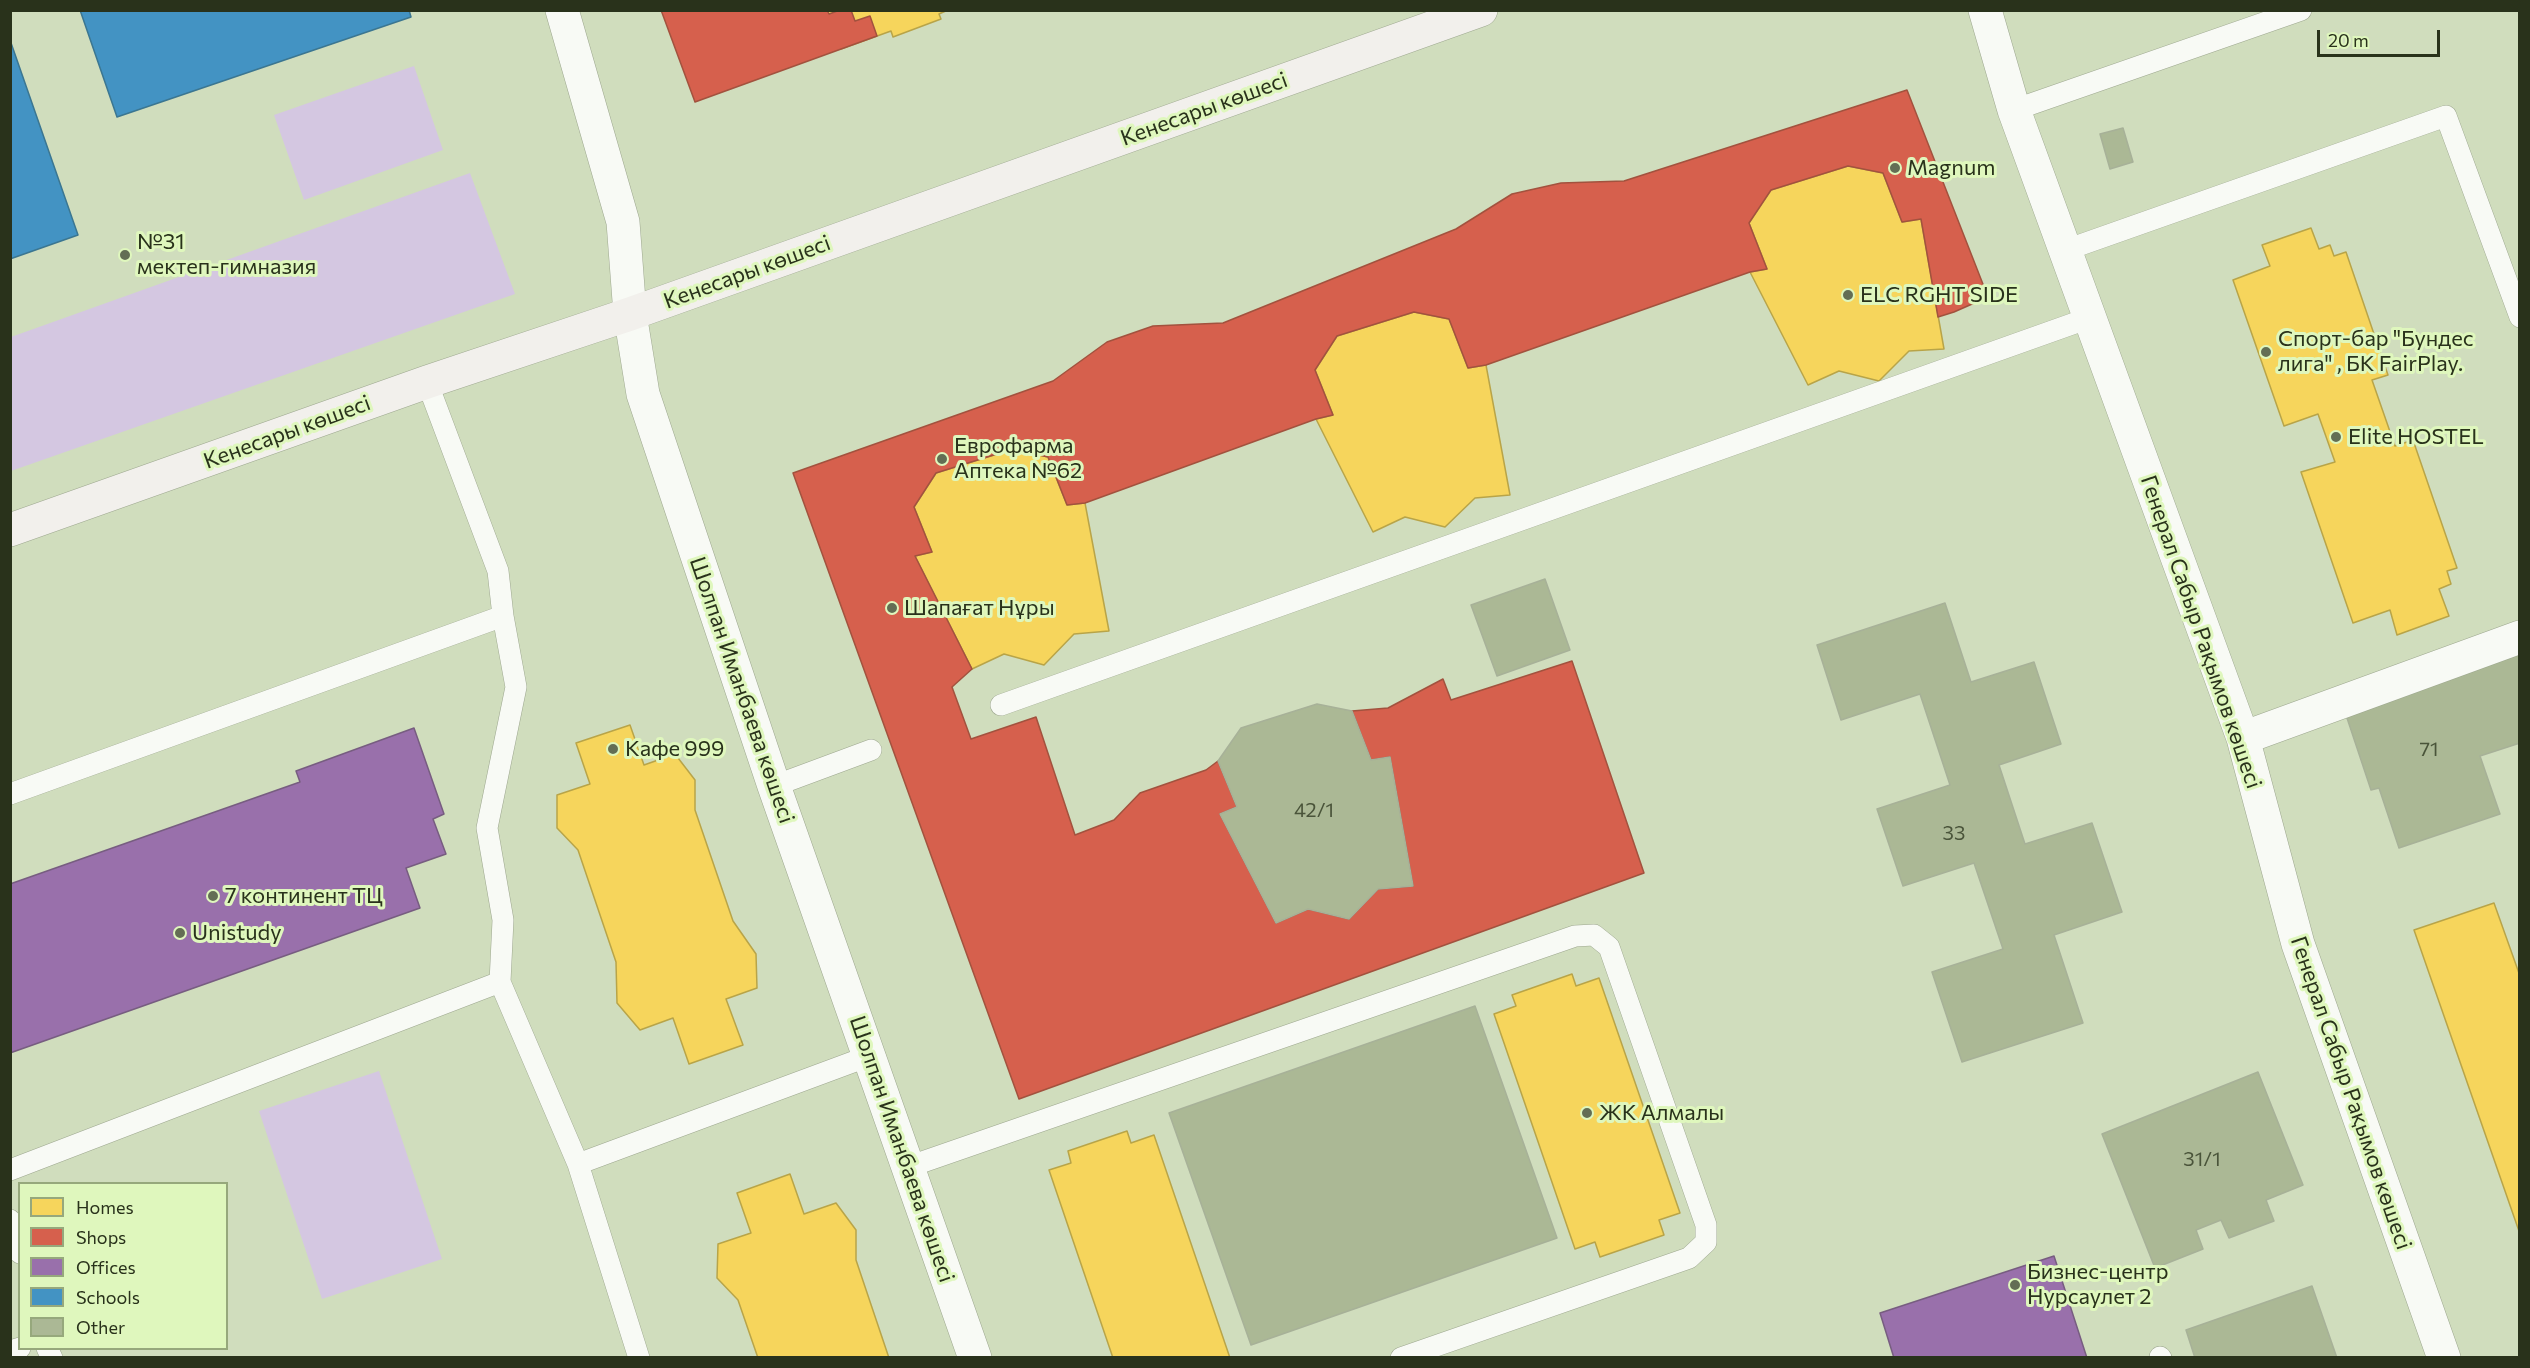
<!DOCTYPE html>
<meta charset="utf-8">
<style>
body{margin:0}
#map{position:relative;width:2530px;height:1368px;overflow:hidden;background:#d0ddbd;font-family:Commissioner,sans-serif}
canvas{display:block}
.frame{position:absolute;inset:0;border:12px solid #29321b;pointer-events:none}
.legend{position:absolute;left:18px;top:1182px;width:210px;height:168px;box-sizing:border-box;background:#dff7bd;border:2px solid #96a87c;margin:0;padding:8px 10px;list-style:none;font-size:18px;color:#29321b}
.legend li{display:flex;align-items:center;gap:12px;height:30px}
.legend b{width:30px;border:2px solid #96a87c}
.scale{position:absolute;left:2317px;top:30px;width:123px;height:27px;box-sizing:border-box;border:3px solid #29321b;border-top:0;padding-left:8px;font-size:18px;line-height:21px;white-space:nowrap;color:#29321b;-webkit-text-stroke:4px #dff7bd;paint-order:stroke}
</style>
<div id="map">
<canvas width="2530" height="1368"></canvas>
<div class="frame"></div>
<ul class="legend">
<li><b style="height:16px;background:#f6d55c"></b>Homes</li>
<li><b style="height:16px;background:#d6604d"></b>Shops</li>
<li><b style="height:16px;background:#9970ab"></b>Offices</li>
<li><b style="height:16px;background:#4393c3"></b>Schools</li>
<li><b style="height:16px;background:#abb895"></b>Other</li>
</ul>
<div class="scale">20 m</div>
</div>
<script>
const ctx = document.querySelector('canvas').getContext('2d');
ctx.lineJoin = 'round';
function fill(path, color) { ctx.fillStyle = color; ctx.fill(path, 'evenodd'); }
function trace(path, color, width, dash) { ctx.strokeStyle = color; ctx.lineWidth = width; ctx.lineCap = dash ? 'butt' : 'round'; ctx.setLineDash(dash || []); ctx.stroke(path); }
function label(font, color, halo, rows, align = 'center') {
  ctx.font = font + ' Commissioner,sans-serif'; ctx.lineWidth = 6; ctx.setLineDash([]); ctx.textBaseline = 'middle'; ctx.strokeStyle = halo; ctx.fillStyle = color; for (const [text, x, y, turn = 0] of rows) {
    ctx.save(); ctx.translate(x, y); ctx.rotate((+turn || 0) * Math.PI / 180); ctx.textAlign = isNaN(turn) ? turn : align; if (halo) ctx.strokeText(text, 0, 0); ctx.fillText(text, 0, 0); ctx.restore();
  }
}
fill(new Path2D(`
 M414,66L443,150L304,200L274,115Z
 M470,173L515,294L11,471V337Z
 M379,1071L442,1259L322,1299L259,1111Z`), '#d4c7e1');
const homes = new Path2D(`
 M827,10H948L939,14L941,19L893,37L891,31L841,49Z
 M1848,166L1883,173L1902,222L1921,219L1944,349L1909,351L1879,381L1839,371L1808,385L1750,272L1767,269L1749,223L1771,190Z
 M2311,228L2319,249L2330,245L2334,256L2346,252L2388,375L2372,380L2395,446L2413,440L2457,568L2447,571L2451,584L2439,589L2449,616L2397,635L2390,610L2353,623L2301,472L2335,462L2318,414L2284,426L2233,280L2270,266L2262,245Z
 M1414,312L1449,319L1468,368L1486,365L1510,495L1475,498L1445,527L1405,517L1373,532L1316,419L1333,415L1315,370L1337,336Z
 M1013,449L1048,457L1067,505L1085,503L1109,631L1074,634L1044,665L1004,654L972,669L915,556L932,552L914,507L936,473Z
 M630,725L644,765L675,754L695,780V810L733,921L756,954L757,988L726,999L743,1045L689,1064L673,1018L640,1030L617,1003L616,962L578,850L557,828V795L590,784L576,743Z
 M2494,903L2520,976V1234L2414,930Z
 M1572,974L1576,986L1599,978L1680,1213L1659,1220L1664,1235L1600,1257L1595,1242L1575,1249L1494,1014L1516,1006L1512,995Z
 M1127,1131L1131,1143L1154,1135L1230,1358H1113L1049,1170L1071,1163L1068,1151Z
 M790,1174L804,1214L836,1203L856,1230V1260L889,1358H758L738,1300L717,1278L718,1244L751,1233L737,1193Z`);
fill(homes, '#f6d55c');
trace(homes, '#b8a448', 1.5);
const shops = new Path2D(`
 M661,10H827L829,14L840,10H851L855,21L870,16L877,36L695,102Z
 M1907,90L1988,297L1954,312L1938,317L1921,219L1902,222L1883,173L1848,166L1771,190L1749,223L1767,269L1750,272L1486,365L1468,368L1449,319L1414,312L1337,336L1315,370L1333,415L1316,419L1085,503L1067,505L1048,457L1013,449L936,473L914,507L932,552L915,556L972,669L952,687L971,739L1036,717L1075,835L1114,820L1140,793L1206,770L1218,761L1237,807L1220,814L1276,923L1308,909L1349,919L1378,889L1413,886L1390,757L1371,760L1352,711L1388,708L1443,679L1451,700L1572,661L1644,873L1019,1099L793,473L1053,381L1107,342L1153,326L1223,323L1456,229L1512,194L1561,183L1624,181Z`);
fill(shops, '#d6604d');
trace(shops, '#a2523e', 1.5);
const offices = new Path2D(`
 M414,728L444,814L433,819L446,854L406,868L420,908L10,1053V884L300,782L296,771Z
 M2054,1256L2087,1358H1894L1880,1313Z`);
fill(offices, '#9970ab');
trace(offices, '#775d80', 1.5);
const schools = new Path2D(`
 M80,10H409L411,17L117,117Z
 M10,40L78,235L10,259Z`);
fill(schools, '#4393c3');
trace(schools, '#3b7691', 1.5);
const building = new Path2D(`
 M2123,128L2133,162L2110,169L2100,134Z
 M1545,579L1570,650L1497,676L1471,605Z
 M1945,603L1971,682L2034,662L2061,744L1999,765L2025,844L2092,823L2122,912L2054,935L2083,1023L1962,1062L1932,972L2003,949L1974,863L1903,886L1877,809L1950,785L1920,694L1841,720L1817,645Z
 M2520,650V743L2480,756L2500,814L2399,848L2379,788L2371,790L2344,709Z
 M1317,704L1352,711L1371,760L1390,757L1413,886L1378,889L1349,919L1308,909L1276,923L1220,814L1237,807L1218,761L1241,728Z
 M1475,1006L1557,1238L1251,1345L1169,1113Z
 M2258,1072L2303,1185L2266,1200L2274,1221L2229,1238L2221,1220L2196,1230L2203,1249L2155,1268L2102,1134Z
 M2312,1286L2337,1358H2195L2186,1330Z`);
fill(building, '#abb895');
trace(building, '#a7b198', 1.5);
const service = new Path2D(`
 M2014,110L2301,10
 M2066,250L2446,116L2520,317
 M427,382L498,571L503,616L516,687L487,828L503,920L500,982L578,1164L639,1358
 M1001,705L2089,318
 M774,786L871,750
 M10,794L503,616
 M578,1164L869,1056
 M908,1167L1575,936L1594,935L1609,947L1706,1225V1242L1689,1258L1401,1358
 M10,1170L500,982
 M10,1220L20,1253
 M47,1348L52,1358
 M10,1351L20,1348
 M2160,1357L2161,1358`);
const minor = new Path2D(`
 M562,10L623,222L630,314L643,394L774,786L975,1358
 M1985,10L2014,110L2243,738L2298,944L2444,1358
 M2243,738L2520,637`);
const secondary = new Path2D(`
 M10,530L427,382L630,314L1481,10`);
trace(service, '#9da78f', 22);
trace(minor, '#9da78f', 34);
trace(secondary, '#9da78f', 34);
trace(service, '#f8faf5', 21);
trace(minor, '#f8faf5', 33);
trace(secondary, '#f2f0ec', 33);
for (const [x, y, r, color] of [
 [1895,168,6,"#636e54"],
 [125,255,6,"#636e54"],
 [1848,295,6,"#636e54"],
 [2266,352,6,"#636e54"],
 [2336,437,6,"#636e54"],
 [942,459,6,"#636e54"],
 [892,608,6,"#636e54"],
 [613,749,6,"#636e54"],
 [213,896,6,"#636e54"],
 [180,933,6,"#636e54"],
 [1587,1113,6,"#636e54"],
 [2015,1285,6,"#636e54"]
]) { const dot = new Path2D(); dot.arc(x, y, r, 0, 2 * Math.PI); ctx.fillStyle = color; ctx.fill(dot); trace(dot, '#dff7bd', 2); }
label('20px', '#4a543a', null, [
 ["71",2429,749],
 ["42/1",1314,810],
 ["33",1954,833],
 ["31/1",2202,1159]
]);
label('22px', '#29321b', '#dff7bd', [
 ["Кенесары көшесі",1204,109,-20],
 ["Кенесары көшесі",747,272,-20],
 ["Кенесары көшесі",287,432,-20],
 ["Генерал Сабыр Рақымов көшесі",2201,632,71],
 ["Шолпан Иманбаева көшесі",742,690,71],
 ["Генерал Сабыр Рақымов көшесі",2351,1093,71],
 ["Шолпан Иманбаева көшесі",902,1149,71]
]);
label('22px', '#29321b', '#dff7bd', [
 ["Magnum",1907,168],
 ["№31",137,242],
 ["мектеп-гимназия",137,267],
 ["ELC RGHT SIDE",1860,295],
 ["Спорт-бар \"Бундес",2278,339],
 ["лига\" , БК FairPlay.",2278,364],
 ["Elite HOSTEL",2348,437],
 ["Еврофарма",954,446],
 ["Аптека №62",954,471],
 ["Шапағат Нұры",904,608],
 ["Кафе 999",625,749],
 ["7 континент ТЦ",225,896],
 ["Unistudy",192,933],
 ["ЖК Алмалы",1599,1113],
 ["Бизнес-центр",2027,1272],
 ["Нурсаулет 2",2027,1297]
], 'left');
</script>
